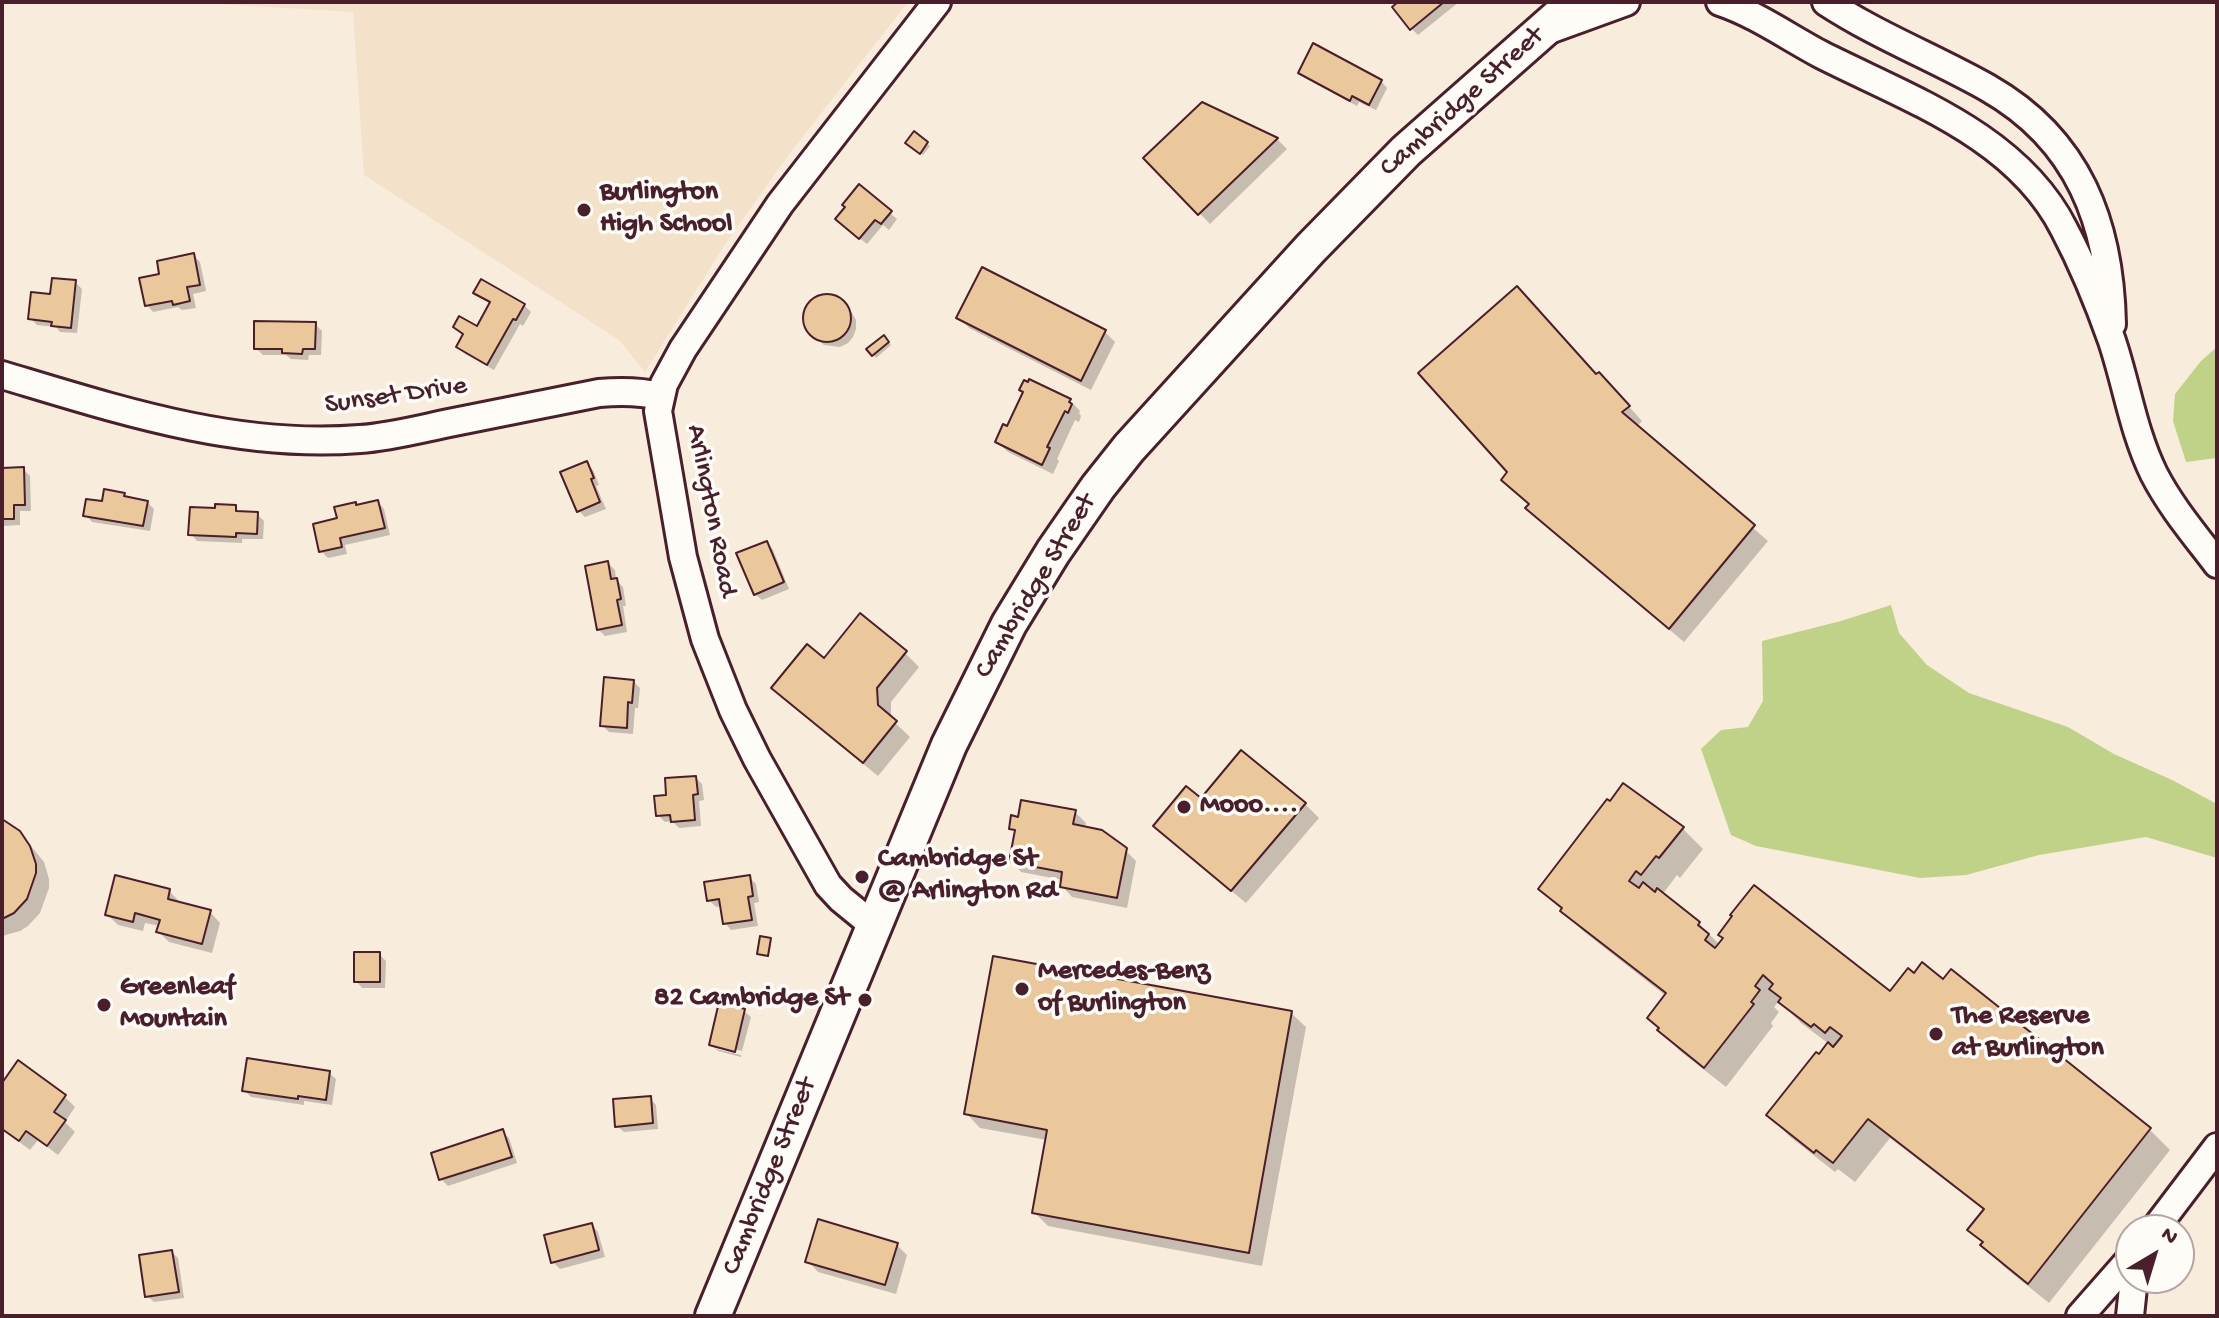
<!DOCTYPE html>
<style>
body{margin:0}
#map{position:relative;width:2219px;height:1318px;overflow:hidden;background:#f8ecdc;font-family:"Gochi Hand",sans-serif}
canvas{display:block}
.frame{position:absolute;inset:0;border:4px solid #4a1f2b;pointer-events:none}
.north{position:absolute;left:2115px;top:1214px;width:80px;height:80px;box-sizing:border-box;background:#fdfcf7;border:2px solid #b5a4a5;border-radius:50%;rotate:38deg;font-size:22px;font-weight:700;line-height:32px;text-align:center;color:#4a1f2b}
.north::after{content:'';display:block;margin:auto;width:28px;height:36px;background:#4a1f2b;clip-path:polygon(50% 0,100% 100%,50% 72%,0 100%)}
</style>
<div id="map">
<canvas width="2219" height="1318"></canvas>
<div class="frame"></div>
<div class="north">N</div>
</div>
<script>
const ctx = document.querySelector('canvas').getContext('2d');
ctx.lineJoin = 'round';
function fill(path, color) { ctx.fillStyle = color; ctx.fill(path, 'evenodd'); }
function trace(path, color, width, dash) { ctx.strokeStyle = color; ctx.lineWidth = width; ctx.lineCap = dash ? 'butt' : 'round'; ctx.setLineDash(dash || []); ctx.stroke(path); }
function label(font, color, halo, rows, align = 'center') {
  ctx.font = font + ' "Gochi Hand",sans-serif'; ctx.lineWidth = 7; ctx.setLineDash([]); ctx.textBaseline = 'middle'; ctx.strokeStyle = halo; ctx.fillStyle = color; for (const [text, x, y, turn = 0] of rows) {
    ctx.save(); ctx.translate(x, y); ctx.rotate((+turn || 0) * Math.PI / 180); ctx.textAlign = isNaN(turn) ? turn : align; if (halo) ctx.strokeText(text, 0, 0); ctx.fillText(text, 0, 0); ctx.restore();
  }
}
fill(new Path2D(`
 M185,2H908L790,153L724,246L645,372L619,340L364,175L353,12Z`), '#f4e1c9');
fill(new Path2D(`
 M2217,347V458L2186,462L2173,421L2175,394L2201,361Z
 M1891,605L1899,633L1927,665L1969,693L2068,727L2114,754L2172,780L2217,804V858L2146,837L2039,855L1966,875L1920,878L1756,846L1731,835L1701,749L1721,730L1748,727L1763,701L1762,641L1841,621Z`), '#c0d287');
fill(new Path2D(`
 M1402,2H1459L1418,35L1412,29Z
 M1300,72L1381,81L1387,88L1376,110L1359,102L1357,106L1307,79Z
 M1202,104L1277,139L1287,149L1210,224L1146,158Z
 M915,134L930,146L923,155L908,143Z
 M859,187L897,219L889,230L883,225L867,244L844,226Z
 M193,255L200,262L206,291L193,294L196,308L182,310L178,307L153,312L147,305L162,276Z
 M75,282L82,289L77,333L60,332L56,327L37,325L30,318L52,296Z
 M476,293L524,305L531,312L523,326L520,324L494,370L465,354L458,347L465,335L455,327L477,329L491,304Z
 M830,296L838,299L845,305L852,313L856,320V329L853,337L848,343L840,347L824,345L810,332L806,324L805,315L808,307L814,301L821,297Z
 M959,317L1105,332L1115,342L1091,390L969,328Z
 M315,324L322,331L321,355H309L308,360L291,359L286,355H263L256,348Z
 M884,337L891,345L876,358L869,349Z
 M1597,376L1613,389L1642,421L1636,427L1768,541L1684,642L1542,522L1510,472Z
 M1070,400L1080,411L1079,413L1081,416L1079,422L1075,420L1057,459L1059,461L1053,474L1008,452L997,442L1008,428Z
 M586,464L593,470L599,485L596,486L606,509L585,517L579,511Z
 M23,469L30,476L31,511H20V525L2,526V470Z
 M124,495L129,499L147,502L154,509L150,531L92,522L86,515Z
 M378,502L384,509L390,535L345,545L347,554L328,558L321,551L339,519L358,507Z
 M235,507L241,513L257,514L264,521L263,539H242V543L197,541L191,534Z
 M767,543L773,550L789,589L762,600L755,594Z
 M608,563L615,570L616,580L623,587L626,606H623L627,632L605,636L598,629Z
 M905,653L919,667L891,702V719L910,737L878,776L787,702L773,688L824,661Z
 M633,681L640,688L638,708H635L633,734L609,732L603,726Z
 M696,778L702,784L704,800L699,801L701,826L679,828L672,821L665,822L658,815L668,797Z
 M1201,801L1305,804L1319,818L1246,903L1170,840L1156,826Z
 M1075,812L1086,823L1084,829L1125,850L1136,861L1127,908L1072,897L1062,886L1063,880L1021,872L1011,861L1016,833L1011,828Z
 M2,822L27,841L44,862L49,879V888L40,913L28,926L20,931L2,936Z
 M1682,828L1703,849L1680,878L1677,875L1662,895L1699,924L1720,945L1890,994L1915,975L1944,982L1952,972L2150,1130L2170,1150L2049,1303L2003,1266L1970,1229L1985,1211L1890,1138L1855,1182L1838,1169L1835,1172L1789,1136L1769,1115L1829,1044L1801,1023L1779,1001L1774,1007L1779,1012L1771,1023L1773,1026L1726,1087L1680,1051L1659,1030L1666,996L1583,931L1541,889Z
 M749,877L756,884L759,902L754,903L758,926L731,930L725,923L722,906L716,907L709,900Z
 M169,891L180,902L179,904L210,912L220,923L212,953L169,942L159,932L160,926L145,923L143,931L118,925L107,914Z
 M379,954L386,961L385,988H362L356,981Z
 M744,1011L751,1017L742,1051L716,1045V1049L741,1055V1057L718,1051L711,1044Z
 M1291,1013L1306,1027L1262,1266L1048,1226L1034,1212L1047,1140L980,1128L966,1113Z
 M329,1073L336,1079L332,1105L304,1101V1105L251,1097L244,1090Z
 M2,1086L65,1097L75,1107L65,1122L75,1132L58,1155L38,1140L30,1150L2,1129Z
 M650,1098L656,1105L658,1129L624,1132L617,1126Z
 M502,1132L509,1138L517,1163L448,1186L441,1179Z
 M592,1225L598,1232L605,1257L560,1269L553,1262Z
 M897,1245L907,1255L896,1294L818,1272L808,1261Z
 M172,1252L178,1258L184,1298L154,1302L147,1296Z`), '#0003');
const building = new Path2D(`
 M1398,2H1444L1410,30L1392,7Z
 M1313,43L1382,80L1369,105L1352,96L1350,101L1298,73Z
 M1202,102L1278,138L1198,215L1143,158Z
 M914,131L928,142L920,154L905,143Z
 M859,184L892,211L881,224L875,220L859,239L835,219L845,207L842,205Z
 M194,253L200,285L187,287L190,301L173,305L172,301L145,306L139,278L159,274L157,261Z
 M982,267L1106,330L1081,381L956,318Z
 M52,278L76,280L71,328L51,326L52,322L28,319L31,292L50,294Z
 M481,279L525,304L516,320L513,319L487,365L456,347L463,334L453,327L459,316L477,326L490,302L473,293Z
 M1517,286L1596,374L1599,372L1630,406L1622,412L1755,525L1669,629L1525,508L1529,504L1501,480L1507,472L1418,373Z
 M803 318a24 24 0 1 1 48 0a24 24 0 1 1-48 0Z
 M254,321L316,322L315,349H303L302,354L282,353V349H254Z
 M884,335L889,342L872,356L866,349Z
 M1029,379L1071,399L1069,402L1072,404L1068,413L1065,411L1047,447L1050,448L1042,465L995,442L1003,424L1007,426L1023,392L1019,390L1024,380L1028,382Z
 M587,461L594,478L591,479L600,502L577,512L560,472Z
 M24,467L25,505H14V519H2V468Z
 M104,489L125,493L124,496L148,501L143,526L83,516L86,499L102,501Z
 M378,500L385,528L340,538L342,547L319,552L313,524L337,518L334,507L356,502V505Z
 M215,504L236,505V511L258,512L257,534L236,533V537L188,535L190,507L215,508Z
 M767,541L784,582L754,595L736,553Z
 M608,561L611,579L617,578L621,599L617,600L622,625L597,630L585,566Z
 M860,613L907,651L877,688L878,705L897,721L863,763L771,688L807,644L824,658Z
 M604,677L634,680L632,703L628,702L627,728L600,726Z
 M1241,750L1306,803L1231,891L1153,826L1186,786L1201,798Z
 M696,776L698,794L693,795L695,820L671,822L670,815L656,816L654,796L666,795L665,778Z
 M1623,783L1684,827L1659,858L1656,856L1641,875L1636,871L1629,881L1639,888L1643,882L1655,892L1657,888L1700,922L1698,925L1709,934L1705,940L1715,948L1723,938L1718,935L1732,916L1730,915L1754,885L1890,991L1908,968L1914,973L1922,962L1943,979L1951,969L2151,1128L2028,1284L1980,1245L1983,1242L1967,1230L1984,1209L1868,1119L1833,1163L1816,1150L1814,1153L1766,1115L1816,1052L1819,1054L1828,1042L1833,1047L1842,1036L1830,1027L1825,1033L1814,1024L1811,1027L1778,1002L1781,998L1769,989L1773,984L1763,975L1755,986L1760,990L1751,1002L1754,1004L1704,1068L1657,1030L1659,1028L1647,1018L1666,993L1560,911L1562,908L1538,889L1607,799L1610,801Z
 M1021,800L1076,810L1073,824L1102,830L1127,848L1117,898L1060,887L1062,872L1009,862L1015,830L1009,829L1011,815L1018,817Z
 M2,819L20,831L30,846L36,864V873L27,899L14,913L2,919Z
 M115,875L170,889L168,899L211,910L202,944L156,932L160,920L135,913L133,922L105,915Z
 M750,875L753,896L748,897L752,920L723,924L719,899L707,901L704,882Z
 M760,936L771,938L768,956L757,954Z
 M354,952H380V982H354Z
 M993,956L1292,1011L1249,1253L1032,1213L1047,1130L964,1114Z
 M719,1002L745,1009L735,1052L709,1045Z
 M247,1058L330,1071L326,1100L298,1096V1099L242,1091Z
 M18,1060L66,1095L54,1112L66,1120L47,1146L26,1131L19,1141L2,1129V1083Z
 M651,1096L653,1123L615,1127L613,1099Z
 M503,1129L512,1157L439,1180L431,1153Z
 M818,1219L898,1243L885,1285L805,1262Z
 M592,1223L599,1250L551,1263L544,1235Z
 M172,1250L179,1292L145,1297L139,1255Z`);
fill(building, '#ebc89c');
trace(building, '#4a1f2b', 2);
const minor = new Path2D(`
 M1720,2C1756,14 1788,37 1822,55C1909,99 2017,136 2064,229C2083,265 2099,304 2112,341C2127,386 2133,431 2154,474C2171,507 2195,535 2217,564
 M1826,2C1878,36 1935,58 1988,88C2079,140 2110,224 2112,324
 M1549,30L1626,2
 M2,375C119,410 236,449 360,439C390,437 420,429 449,423C499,413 549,403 599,393C621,391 639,391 660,396
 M874,926L841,899L828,885L757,759L733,710L705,639L683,557L658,411L664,384L683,349L780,204L937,2
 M2154,1230L2217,1147
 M2080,1316L2131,1258
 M2130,1316L2134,1278`);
const major = new Path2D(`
 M713,1316L949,745L1009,624L1053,552L1098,487L1129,448L1311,248L1406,151L1575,2`);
trace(minor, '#4a1f2b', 32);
trace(major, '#4a1f2b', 40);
trace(minor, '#fdfcf7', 26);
trace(major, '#fdfcf7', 34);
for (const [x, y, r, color] of [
 [584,210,8,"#4a1f2b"],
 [1184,807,8,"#4a1f2b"],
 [862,877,8,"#4a1f2b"],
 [1022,989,8,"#4a1f2b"],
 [865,1000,8,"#4a1f2b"],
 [104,1005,8,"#4a1f2b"],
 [1936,1034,8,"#4a1f2b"]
]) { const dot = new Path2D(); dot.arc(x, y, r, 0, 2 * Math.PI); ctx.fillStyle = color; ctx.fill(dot); trace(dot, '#fdfcf7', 3); }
label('28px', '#4a1f2b', '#fdfcf7', [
 ["Cambridge Street",1463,103,-42],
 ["Sunset Drive",396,397,-8],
 ["Arlington Road",710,511,79],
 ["Cambridge Street",1037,587,-59],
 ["Cambridge Street",771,1177,-68]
]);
label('bold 28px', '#4a1f2b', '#fdfcf7', [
 ["Burlington",600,194],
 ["High School",600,226],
 ["Mooo....",1200,807],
 ["Cambridge St",878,861],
 ["@ Arlington Rd",878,893],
 ["Mercedes-Benz",1038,973],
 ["of Burlington",1038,1005],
 ["Greenleaf",120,989],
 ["Mountain",120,1021],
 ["82 Cambridge St",849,1000,"right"],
 ["The Reserve",1952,1018],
 ["at Burlington",1952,1050]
], 'left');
</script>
